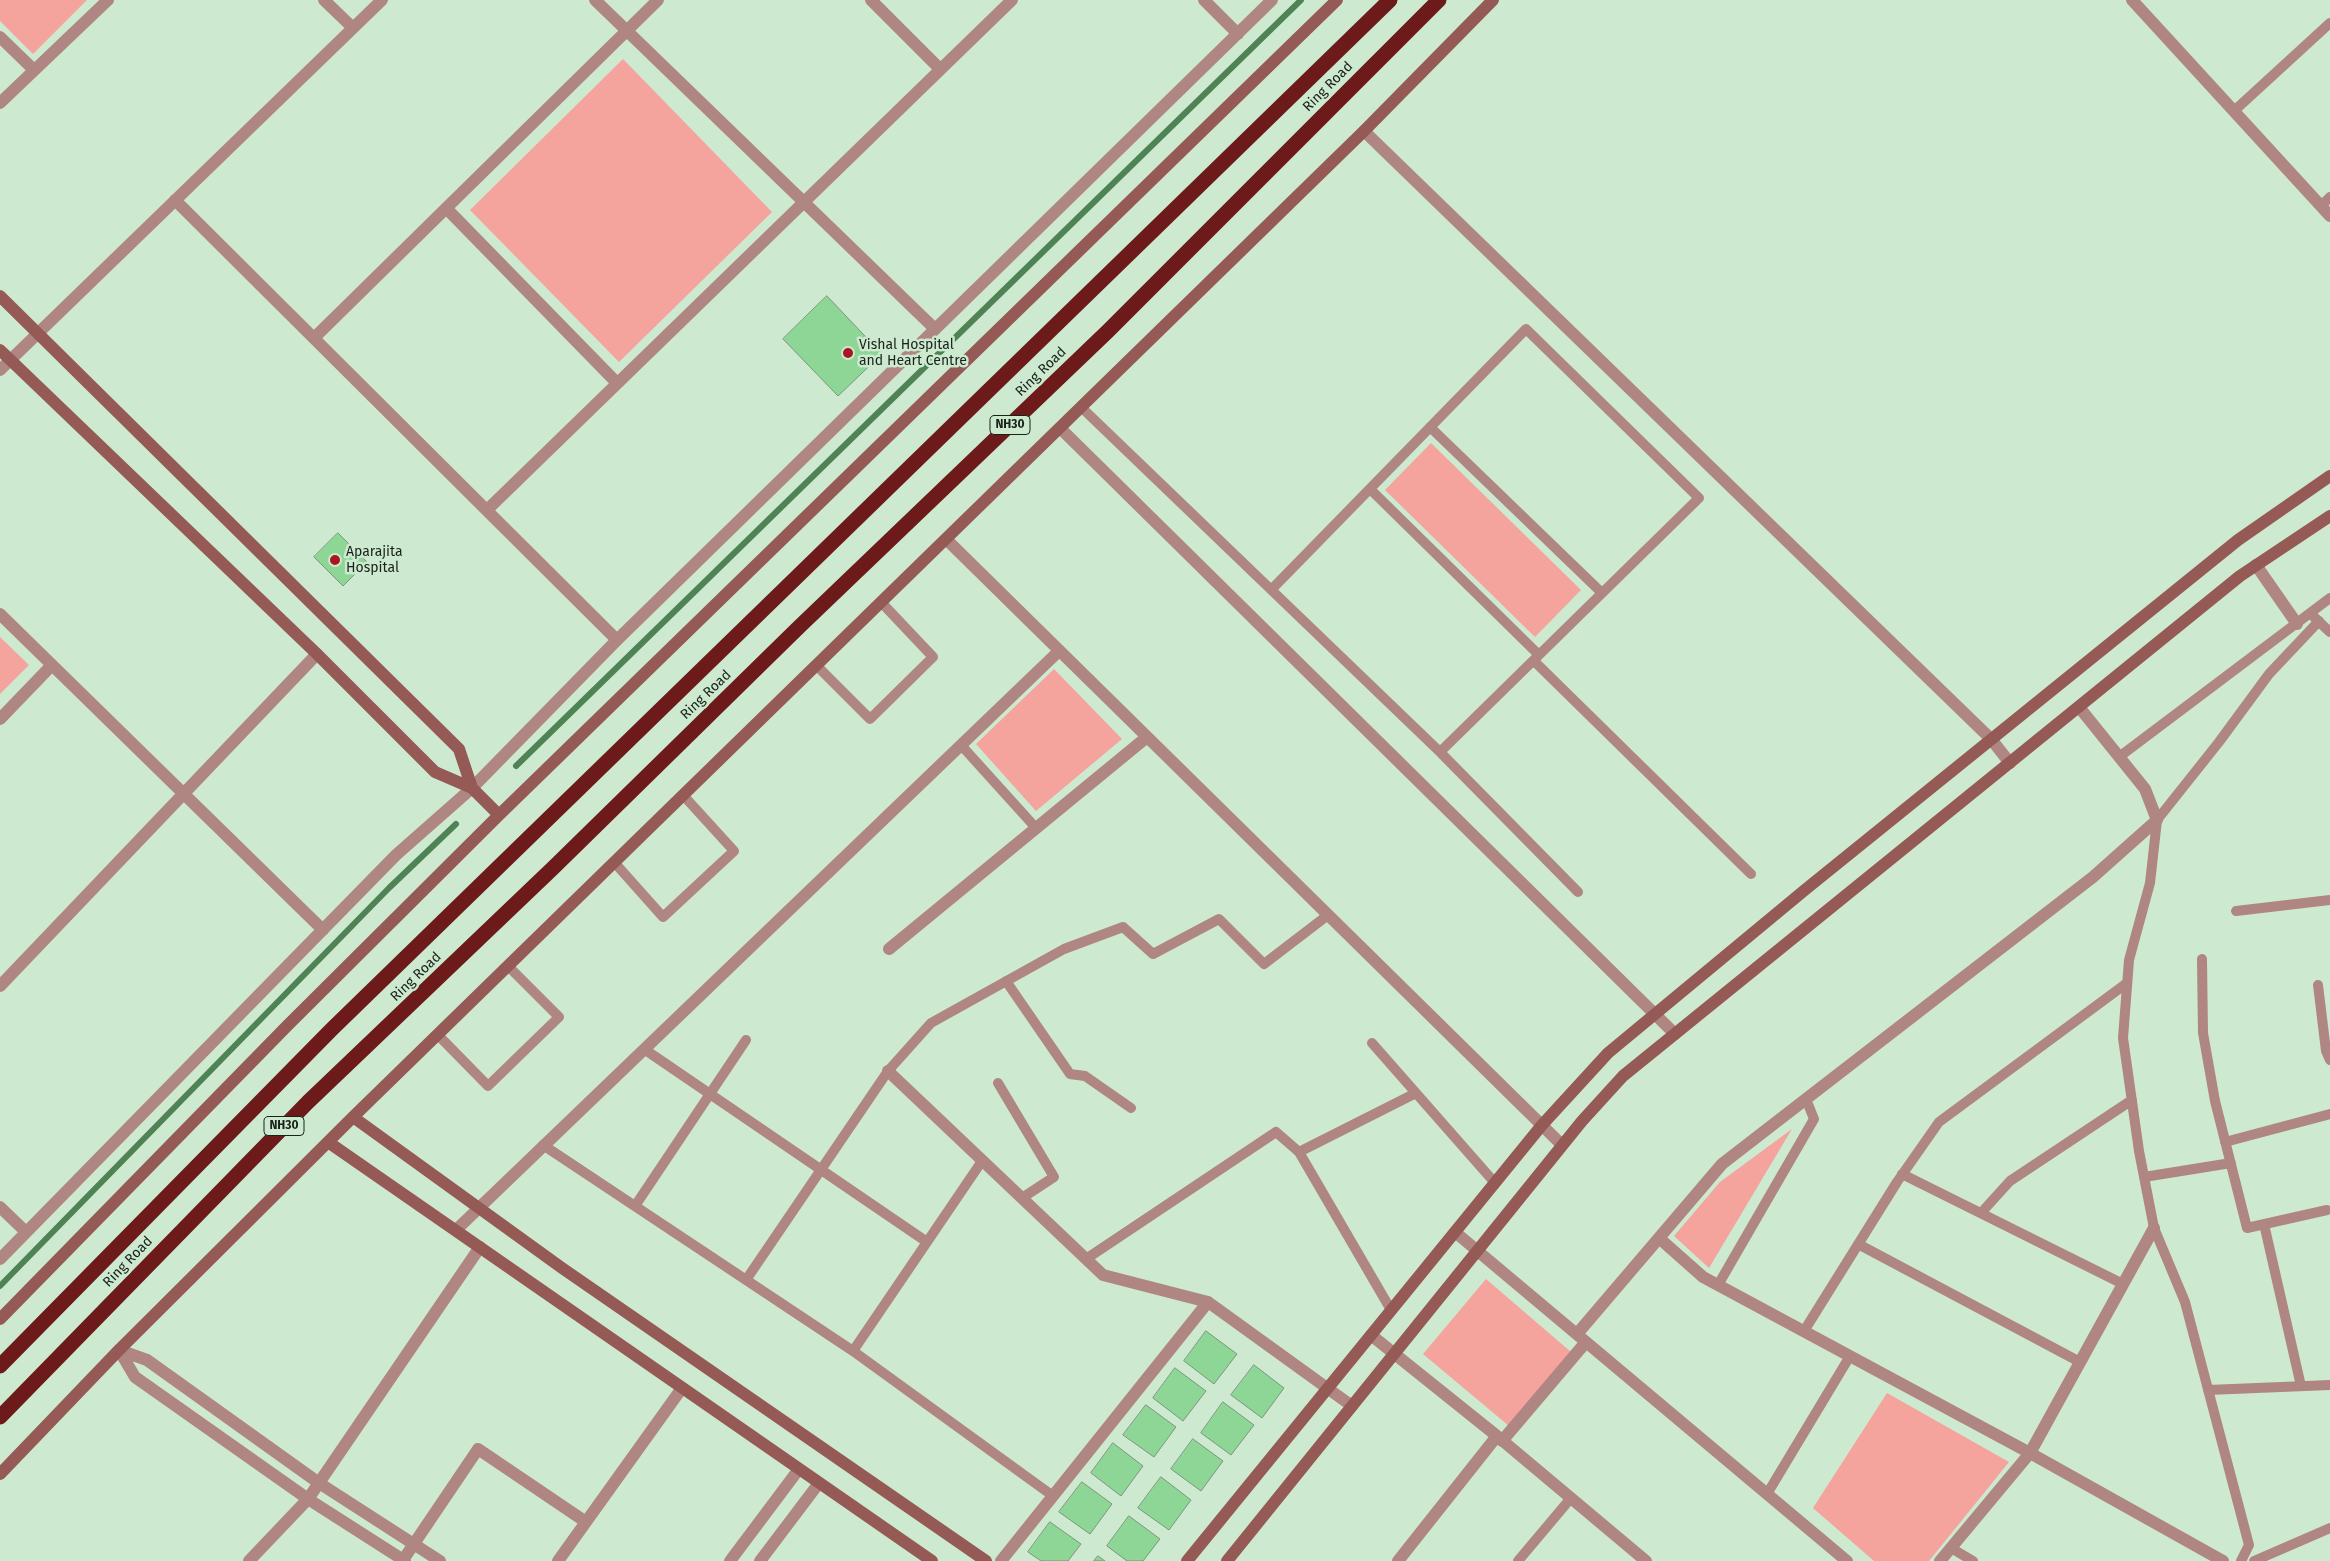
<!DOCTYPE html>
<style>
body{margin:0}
canvas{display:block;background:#cde9cf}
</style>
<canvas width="2330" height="1561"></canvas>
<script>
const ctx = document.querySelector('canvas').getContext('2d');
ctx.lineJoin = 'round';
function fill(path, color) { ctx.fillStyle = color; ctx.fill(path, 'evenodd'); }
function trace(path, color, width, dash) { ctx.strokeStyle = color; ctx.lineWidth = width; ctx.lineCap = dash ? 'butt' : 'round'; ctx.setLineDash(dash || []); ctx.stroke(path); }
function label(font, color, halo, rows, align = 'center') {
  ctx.font = font + ' "Fira Sans",sans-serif'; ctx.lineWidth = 5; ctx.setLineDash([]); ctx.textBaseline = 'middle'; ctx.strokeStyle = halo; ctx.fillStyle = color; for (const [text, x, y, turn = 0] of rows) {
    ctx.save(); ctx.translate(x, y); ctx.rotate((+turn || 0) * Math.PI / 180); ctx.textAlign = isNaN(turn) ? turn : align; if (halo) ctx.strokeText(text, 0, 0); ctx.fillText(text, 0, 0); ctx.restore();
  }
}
fill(new Path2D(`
 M0,0H87L33,54L0,21Z
 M623,59L772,212L619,362L470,210Z
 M1431,443L1581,590L1535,637L1385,490Z
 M0,637L29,665L0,694Z
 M1054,669L1122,739L1036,811L976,744Z
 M1792,1129L1709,1268L1674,1236L1720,1182Z
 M1486,1279L1571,1352L1509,1426L1423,1354Z
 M1887,1393L2009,1462L1929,1561H1874L1813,1508Z`), '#f4a49c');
trace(new Path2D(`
 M516,766L1301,0
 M0,1286L389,888L456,824`), '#4f8355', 6);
const building = new Path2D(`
 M827,296L882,354L838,396L783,339Z
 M338,533L367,562L343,586L314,557Z
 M1206,1331L1237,1354L1214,1384L1184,1361Z
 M1254,1365L1284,1388L1262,1418L1231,1395Z
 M1175,1368L1206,1391L1183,1421L1153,1398Z
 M1223,1402L1254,1425L1231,1455L1201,1433Z
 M1146,1405L1176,1427L1154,1457L1123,1435Z
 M1193,1439L1223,1461L1201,1491L1171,1469Z
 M1113,1443L1143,1466L1121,1496L1091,1473Z
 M1161,1477L1191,1500L1169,1530L1138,1508Z
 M1082,1482L1112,1504L1090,1534L1059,1512Z
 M1129,1516L1160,1539L1143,1561H1127L1107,1546Z
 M1050,1522L1081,1544L1068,1561H1041L1028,1552Z
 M1098,1556L1105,1561H1094Z`);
fill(building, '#8dd695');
trace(building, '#7c967e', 1);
trace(new Path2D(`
 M2234,111L2330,23
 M2321,206L2330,197
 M1081,407L1440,752L1578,892
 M1430,427L1602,593
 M1370,489L1539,655
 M1272,589L1526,329L1699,498L1440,752
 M2314,617L2330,632
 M1534,661L1751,874
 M816,665L870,719L933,657L881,602
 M961,745L1036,828
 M2119,757L2330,598
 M614,862L663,917L734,851L683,795
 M2236,911L2330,900
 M2202,959L2203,1033L2215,1101L2247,1228L2327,1210
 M1006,981L1070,1074L1085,1076L1131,1108
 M2318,985L2326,1051L2330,1060
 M438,1035L488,1086L559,1017L508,966
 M1372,1043L1495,1183
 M644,1049L927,1242
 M998,1083L1054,1177L1022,1198
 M2225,1142L2330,1114
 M543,1145L853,1351L1053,1496
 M1299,1152L1416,1093
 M1902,1174L2123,1284
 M2144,1177L2231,1163
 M635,1206L746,1040
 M1981,1213L2010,1181L2132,1100
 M2264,1224L2301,1386
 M1858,1244L2080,1362
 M1086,1259L1276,1132L1299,1152L1391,1310
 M746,1280L888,1071L931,1023L1064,949L1123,927L1153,954L1219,919L1264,964L1328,915
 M1718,1285L1814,1119L1806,1099
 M1804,1331L1897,1182L1939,1122L2127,983
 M853,1351L982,1161
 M2208,1390L2330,1385
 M1767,1494L1850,1356
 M1951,1548L1973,1561
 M1518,1561L1571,1498
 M2241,1561L2249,1545L2185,1302L2154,1228L2139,1151L2123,1038L2129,960L2150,883L2157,820L2219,742L2269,674L2319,621
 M2254,1561L2330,1528`), '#b08682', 10);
trace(new Path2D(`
 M324,0L353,28
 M595,0L935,329
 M871,0L940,69
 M1204,0L1238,34
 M2132,0L2330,216
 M0,37L34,70
 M0,103L108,0
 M1364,131L1991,739L2010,763
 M175,200L617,640
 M446,208L617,383
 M314,338L658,0
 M0,370L382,0
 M1060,428L1675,1034
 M487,510L1012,0
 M946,539L1562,1145
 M2256,565L2297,624
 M0,614L323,930
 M0,719L52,665
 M889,949L1147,737
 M0,986L317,654
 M888,1071L1103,1275L1208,1302L1352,1406
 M0,1207L26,1232
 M456,1230L1059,651
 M1455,1232L1847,1561
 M1659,1238L1703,1277L2030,1453L2223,1561
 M0,1259L396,855L472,788L617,640L1272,0
 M1577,1334L1722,1164L2093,877L2157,820L2145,789L2079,707
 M1371,1335L1497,1436L1646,1561
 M119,1350L147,1360L319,1483L440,1561
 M119,1350L135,1377L308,1499L405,1561
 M1502,1441L1586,1342
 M403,1560L478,1449L586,1522
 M249,1561L308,1499L480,1247
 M558,1561L682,1388
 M730,1561L799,1469
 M760,1561L819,1483
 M1001,1561L1208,1302
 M1398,1561L1497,1436
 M1940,1561L2030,1453L2154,1228`), '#b08682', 12);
trace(new Path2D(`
 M0,296L459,749L472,788
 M0,350L317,654L435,772L472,788L499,815
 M353,1117L562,1268L986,1561
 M328,1142L932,1561
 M0,1319L287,1026L499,815L1337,0
 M0,1474L119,1350L353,1117L1364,131L1493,0
 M1187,1561L1542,1125L1608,1053L1806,889L2238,540L2330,476
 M1227,1561L1582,1121L1623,1076L2240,576L2330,516`), '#955a55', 12);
trace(new Path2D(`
 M0,1366L332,1029L1390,0
 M0,1417L308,1102L553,868L799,627L1108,331L1439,0`), '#6c1a1a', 15);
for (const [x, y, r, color] of [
 [848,353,6,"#aa1620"],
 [335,560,6,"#aa1620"]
]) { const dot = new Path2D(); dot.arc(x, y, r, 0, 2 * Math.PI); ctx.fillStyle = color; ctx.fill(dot); trace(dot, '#cde9cf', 2); }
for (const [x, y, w] of [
 [1010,425,40],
 [284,1126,40]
]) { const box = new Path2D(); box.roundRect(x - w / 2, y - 9.5, w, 19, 4); ctx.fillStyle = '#cde9cf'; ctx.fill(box); trace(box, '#182219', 1); }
label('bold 12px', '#182219', null, [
 ["NH30",1010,425],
 ["NH30",284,1126]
]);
label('14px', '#182219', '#cde9cf', [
 ["Ring Road",1328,87,-45],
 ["Ring Road",1041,372,-44],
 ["Ring Road",706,695,-44],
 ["Ring Road",416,977,-44],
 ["Ring Road",128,1262,-46]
]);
label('14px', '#182219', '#cde9cf', [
 ["Vishal Hospital",859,345],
 ["and Heart Centre",859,361],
 ["Aparajita",346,552],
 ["Hospital",346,568]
], 'left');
</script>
